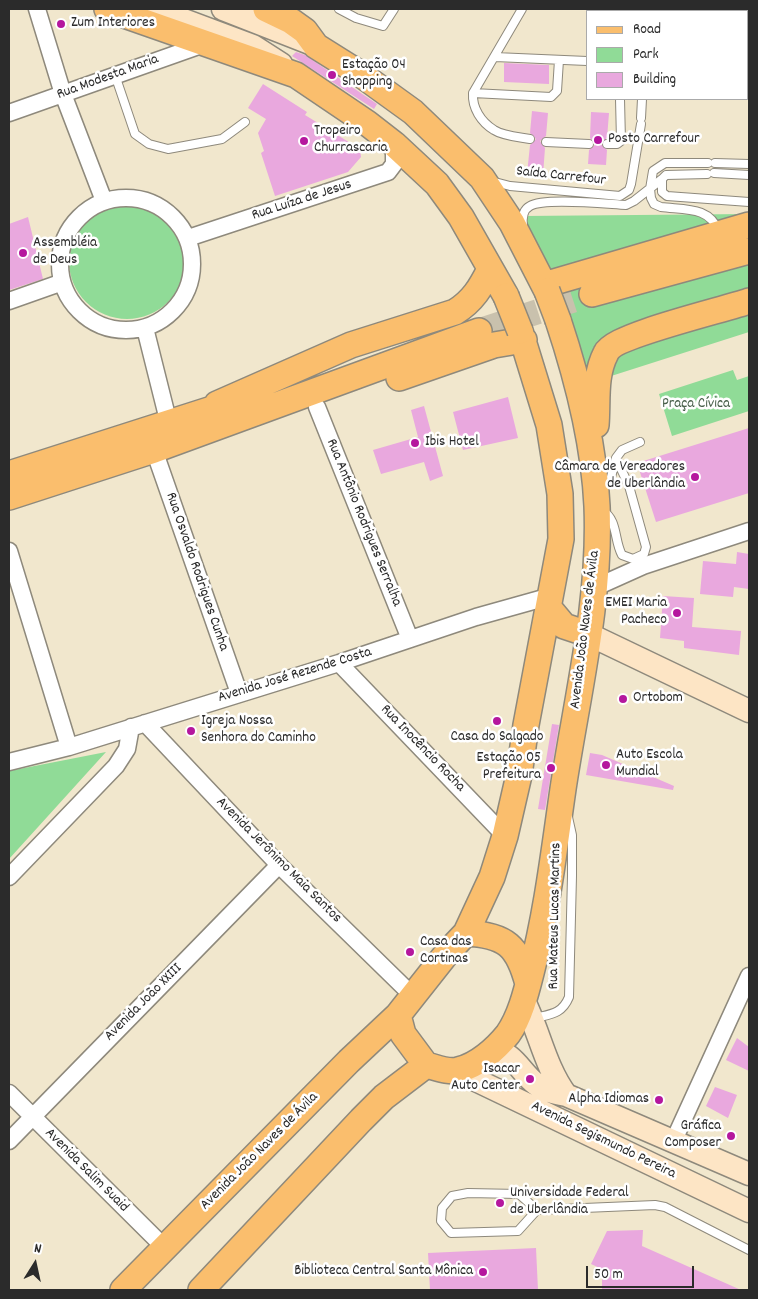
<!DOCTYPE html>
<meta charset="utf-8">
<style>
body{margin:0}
#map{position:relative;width:758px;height:1299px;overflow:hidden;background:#f1e7cd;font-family:Dekko,sans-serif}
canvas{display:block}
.frame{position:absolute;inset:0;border:10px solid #2b2b2b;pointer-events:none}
.legend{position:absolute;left:586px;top:10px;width:162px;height:90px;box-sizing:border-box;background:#fff;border:1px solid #aaa;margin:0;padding:6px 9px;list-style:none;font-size:15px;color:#2b2b2b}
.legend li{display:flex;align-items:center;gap:10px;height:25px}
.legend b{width:25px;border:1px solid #aaa}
.north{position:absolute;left:10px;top:1239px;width:50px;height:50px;-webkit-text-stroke:4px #fff;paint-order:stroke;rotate:10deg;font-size:14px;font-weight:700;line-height:20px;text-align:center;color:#2b2b2b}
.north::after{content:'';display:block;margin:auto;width:18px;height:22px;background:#2b2b2b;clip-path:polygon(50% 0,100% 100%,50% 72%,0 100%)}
.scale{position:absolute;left:586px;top:1266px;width:108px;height:22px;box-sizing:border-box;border:2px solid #2b2b2b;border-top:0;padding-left:6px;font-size:15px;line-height:18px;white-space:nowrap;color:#2b2b2b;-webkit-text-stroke:4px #fff;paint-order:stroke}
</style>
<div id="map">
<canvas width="758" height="1299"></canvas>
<div class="frame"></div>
<ul class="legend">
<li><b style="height:6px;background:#fabe6d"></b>Road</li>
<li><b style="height:14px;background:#90db97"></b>Park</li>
<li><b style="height:14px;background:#e9a8de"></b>Building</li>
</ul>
<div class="north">N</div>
<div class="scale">50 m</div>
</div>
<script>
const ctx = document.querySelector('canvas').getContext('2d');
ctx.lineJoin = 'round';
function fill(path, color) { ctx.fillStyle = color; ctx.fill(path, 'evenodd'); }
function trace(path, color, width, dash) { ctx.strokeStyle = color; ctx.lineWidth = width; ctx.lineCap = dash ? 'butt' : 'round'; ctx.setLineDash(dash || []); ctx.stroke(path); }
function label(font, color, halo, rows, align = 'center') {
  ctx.font = font + ' Dekko,sans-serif'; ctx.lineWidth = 5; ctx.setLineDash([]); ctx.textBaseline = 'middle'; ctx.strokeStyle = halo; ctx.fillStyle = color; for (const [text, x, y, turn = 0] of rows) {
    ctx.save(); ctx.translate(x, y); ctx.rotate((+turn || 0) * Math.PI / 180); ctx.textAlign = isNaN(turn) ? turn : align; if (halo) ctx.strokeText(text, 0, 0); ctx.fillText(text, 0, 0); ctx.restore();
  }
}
fill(new Path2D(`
 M69 261a58 58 0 1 1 116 0a58 58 0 1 1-116 0Z
 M749,214V332L583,385L523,216Z
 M733,370L737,380L749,376V411L672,436L659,394Z
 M106,752L9,859V771Z`), '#90db97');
fill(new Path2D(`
 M296,52L305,55L377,104L374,109L292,56Z
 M504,63L549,65V84L504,82Z
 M263,84L307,112L305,115L360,149L361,157L348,172L275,196L261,153L264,151L258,133L266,119L248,108Z
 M532,111L548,113L546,136L540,141L545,148L543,175L527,174L530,145L536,139L530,133Z
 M591,112L609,113L607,138L601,144L607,150L606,165L588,164L589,150L595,145L590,138Z
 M28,217L43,279L9,290V224Z
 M508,397L518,438L463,450L453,412Z
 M424,406L443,476L430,481L424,462L381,474L373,450L418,437L411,410Z
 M749,428V493L656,522L637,463Z
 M737,552L749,554V589L734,587L733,597L700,594L703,561L736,564Z
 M663,596L694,598L692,627L741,631L739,655L684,648V641L660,638Z
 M552,724L559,725L545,810L538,809Z
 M590,753L602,755L674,786L673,790L586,775Z
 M737,1038L749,1047V1071L726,1060Z
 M715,1087L737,1095L728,1118L706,1106Z
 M643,1230L642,1246L741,1290H602V1269L591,1264L607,1231Z
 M536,1248L538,1290H430L428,1253Z`), '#e9a8de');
trace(new Path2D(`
 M479,331L592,294`), '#c9c1ad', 25, [25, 12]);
const lane = new Path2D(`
 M339,9L356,18L383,26L394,9
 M522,9L473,93C472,108 481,122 494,130C503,136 519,137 530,139
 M644,11V9
 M495,57L587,61
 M115,75L135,134L149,144L168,149L222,139L245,122
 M473,93L551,97L557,91L559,60
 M641,118L642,99
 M546,142L589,144
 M607,144H617L621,141L620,99
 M708,163H665L653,171L650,189L651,198L654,204L661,207C684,210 710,206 719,232
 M715,163L749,164
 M714,173L749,175
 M707,174L666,175L662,179V192L667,196L749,202
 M491,181L510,186L620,196L629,190L631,184L641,124
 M523,227C522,219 522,210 530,206C544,197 607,204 626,205L634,201L662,179
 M616,458L622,450L640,442
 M600,489L610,481L616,458L629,486L646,547L644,554L633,559L622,555C614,541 618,520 603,511
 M535,1018C551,1014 562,1014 569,997L572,876V835L568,817
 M468,1193L519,1194L537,1210L518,1231L451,1233L441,1221L442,1208L452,1196Z
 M537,1210L655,1205L665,1207L749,1250`);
const street = new Path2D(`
 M37,9L63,94L104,201
 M9,113L207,43
 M60 264a66 66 0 1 1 132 0a66 66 0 1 1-132 0Z
 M188,238L388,172L394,164V144
 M9,301L60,283
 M145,328L169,424
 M317,407L410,639
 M154,450L239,693
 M9,551L69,747
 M594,588L643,566L749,531
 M339,663L505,836
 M145,723L279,865L413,996
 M9,762L69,747L339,663L476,617L551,596
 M9,877L116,766L127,749L131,727
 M9,1093L164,1247
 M674,1140L749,976
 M9,1141L279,865`);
const secondary = new Path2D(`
 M154,9L253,46L281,64
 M223,9L315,45
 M588,634L749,711
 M523,999C539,1030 545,1067 566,1095
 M493,1051C512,1050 522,1074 536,1084C545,1091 555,1093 566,1095L749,1174
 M457,1071L749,1211`);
const primary = new Path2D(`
 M107,9L296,75L367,123L394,144L437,184L461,217L506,296
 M266,9L291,21L305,31L316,46L359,73L413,112L482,178L512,223L547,291
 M544,285L749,225
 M592,294L749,251
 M399,378L494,345L524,340
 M217,404L351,345L455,312C473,301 481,287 490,269
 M596,425C598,401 594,376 606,353C614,335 724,310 749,301
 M9,474L234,402
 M9,497L154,450L479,331
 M549,608L564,626L588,634
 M466,933C506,935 518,946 528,984
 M398,1015L403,1034L426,1065C435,1067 449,1073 458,1070C477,1066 496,1049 508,1034C520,1017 526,993 531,973C547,912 554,851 563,789C577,696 601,601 597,506C594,443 578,380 558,320
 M123,1290L349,1061L398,1015L447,953L466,933L492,877L505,836L519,775L526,725L561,539L560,494L549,425L520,331
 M201,1290L361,1120L384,1097L426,1065`);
trace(lane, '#8e897c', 10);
trace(street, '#8e897c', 19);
trace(secondary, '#8e897c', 25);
trace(primary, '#8e897c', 28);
trace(lane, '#fff', 8);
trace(street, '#fff', 16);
trace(secondary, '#fde5c5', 22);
trace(primary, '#fabe6d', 25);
const primaryBridge = new Path2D(`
 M547,291L558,320
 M506,296L520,331`);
trace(primaryBridge, '#8e897c', 28, []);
trace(primaryBridge, '#fabe6d', 25);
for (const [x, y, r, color] of [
 [61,24,5,"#b5179e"],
 [332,75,5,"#b5179e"],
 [598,140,5,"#b5179e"],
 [304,141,5,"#b5179e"],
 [23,253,5,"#b5179e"],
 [415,443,5,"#b5179e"],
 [695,477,5,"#b5179e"],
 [677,613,5,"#b5179e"],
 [623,699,5,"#b5179e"],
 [497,721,5,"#b5179e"],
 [191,731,5,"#b5179e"],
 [606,765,5,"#b5179e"],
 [551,768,5,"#b5179e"],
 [410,952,5,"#b5179e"],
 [530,1079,5,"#b5179e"],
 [659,1100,5,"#b5179e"],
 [731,1136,5,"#b5179e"],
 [500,1203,5,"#b5179e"],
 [483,1272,5,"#b5179e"]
]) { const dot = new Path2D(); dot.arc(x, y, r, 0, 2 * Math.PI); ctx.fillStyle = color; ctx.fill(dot); trace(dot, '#fff', 2); }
label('15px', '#2b2b2b', '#fff', [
 ["Zum Interiores",71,24],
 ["Estação 04",342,66],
 ["Shopping",342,83],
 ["Tropeiro",314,132],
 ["Churrascaria",314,149],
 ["Posto Carrefour",608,140],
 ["Assembléia",33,244],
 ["de Deus",33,261],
 ["Ibis Hotel",425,443],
 ["Câmara de Vereadores",685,468,"right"],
 ["de Uberlândia",685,485,"right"],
 ["EMEI Maria",667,604,"right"],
 ["Pacheco",667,621,"right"],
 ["Ortobom",633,699],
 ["Igreja Nossa",201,722],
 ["Senhora do Caminho",201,739],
 ["Casa do Salgado",497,738,"center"],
 ["Auto Escola",616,756],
 ["Mundial",616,773],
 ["Estação 05",541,759,"right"],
 ["Prefeitura",541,776,"right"],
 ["Casa das",420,943],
 ["Cortinas",420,960],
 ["Isacar",520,1070,"right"],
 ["Auto Center",520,1087,"right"],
 ["Alpha Idiomas",649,1100,"right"],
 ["Gráfica",721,1127,"right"],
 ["Composer",721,1144,"right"],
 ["Universidade Federal",510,1194],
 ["de Uberlândia",510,1211],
 ["Biblioteca Central Santa Mônica",473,1272,"right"]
], 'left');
label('15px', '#2b2b2b', '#fff', [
 ["Rua Modesta Maria",108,78,-20],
 ["Saída Carrefour",561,177,6],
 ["Rua Luíza de Jesus",302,201,-18],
 ["Rua Antônio Rodrigues Serralha",363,523,68],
 ["Rua Osvaldo Rodrigues Cunha",196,572,71],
 ["Avenida João Naves de Ávila",586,630,-83],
 ["Avenida José Rezende Costa",295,676,-17],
 ["Rua Inocêncio Rocha",422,749,46],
 ["Avenida Jerônimo Maia Santos",278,861,45],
 ["Rua Mateus Lucas Martins",556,916,-89],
 ["Avenida João XXIII",144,1003,-45],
 ["Avenida Segismundo Pereira",603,1141,26],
 ["Avenida João Naves de Ávila",260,1152,-45],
 ["Avenida Salim Suaid",86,1171,45]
]);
label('15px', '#49604b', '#fff', [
 ["Praça Cívica",696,405]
]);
</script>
